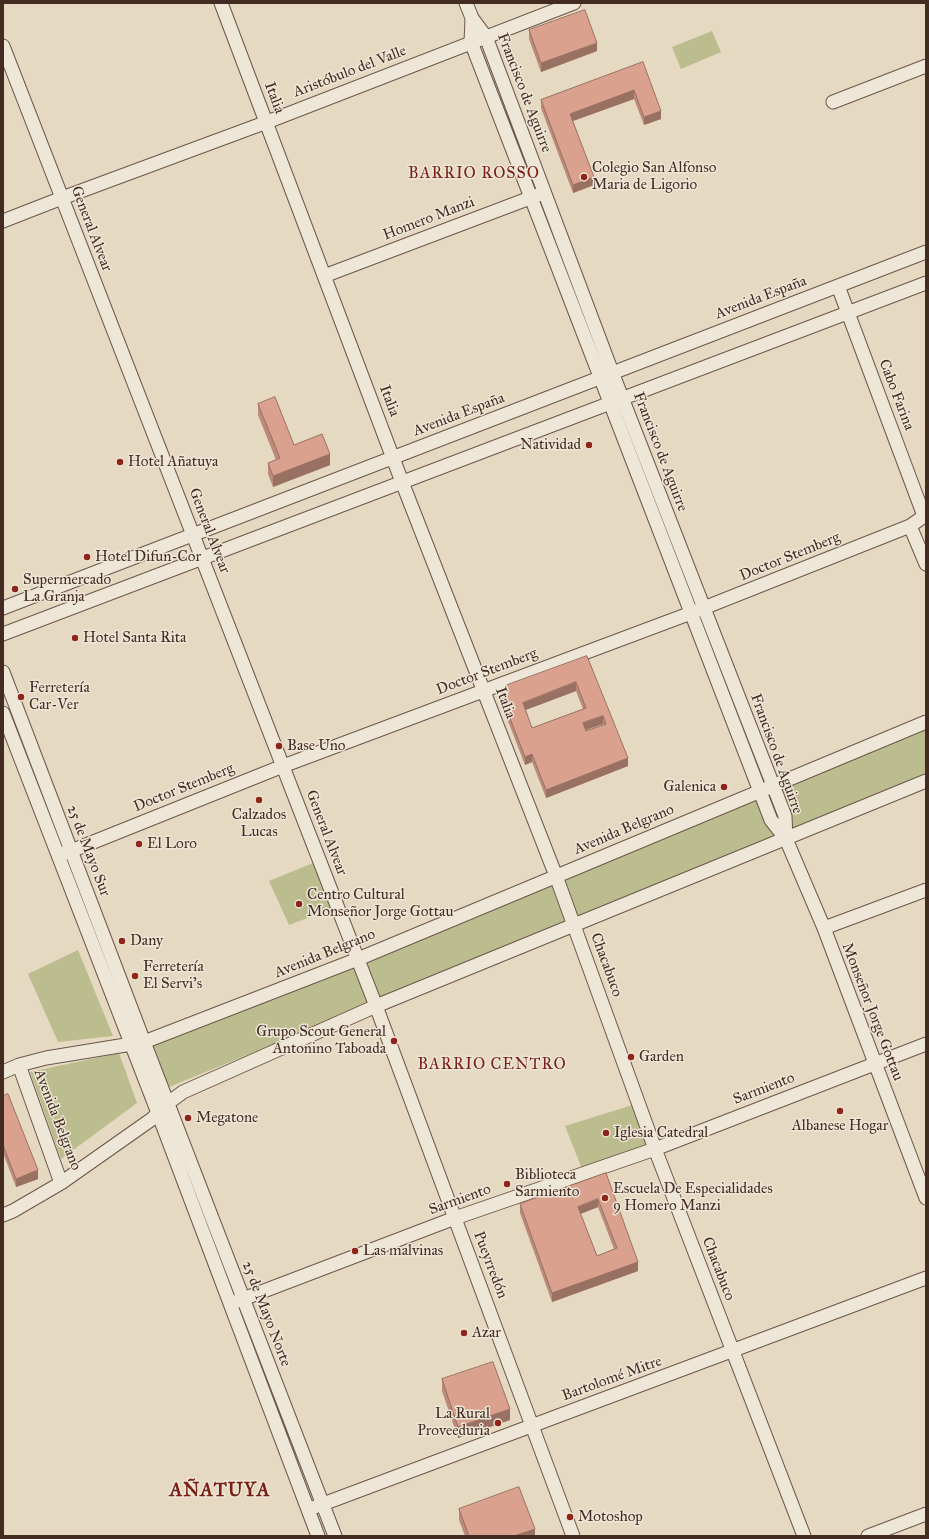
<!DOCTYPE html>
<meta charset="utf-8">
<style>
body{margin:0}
#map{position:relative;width:929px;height:1539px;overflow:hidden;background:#e5d9c1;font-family:"IM FELL Great Primer",serif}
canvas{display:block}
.frame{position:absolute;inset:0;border:4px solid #432b22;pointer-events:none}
</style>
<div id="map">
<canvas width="929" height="1539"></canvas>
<div class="frame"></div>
</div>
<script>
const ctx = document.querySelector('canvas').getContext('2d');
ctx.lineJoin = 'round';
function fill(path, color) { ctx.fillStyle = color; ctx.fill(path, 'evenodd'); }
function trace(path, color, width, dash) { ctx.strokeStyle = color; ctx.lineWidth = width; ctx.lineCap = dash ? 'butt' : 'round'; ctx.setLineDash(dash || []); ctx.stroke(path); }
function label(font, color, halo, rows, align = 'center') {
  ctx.font = font + ' "IM FELL Great Primer",serif'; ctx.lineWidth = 3; ctx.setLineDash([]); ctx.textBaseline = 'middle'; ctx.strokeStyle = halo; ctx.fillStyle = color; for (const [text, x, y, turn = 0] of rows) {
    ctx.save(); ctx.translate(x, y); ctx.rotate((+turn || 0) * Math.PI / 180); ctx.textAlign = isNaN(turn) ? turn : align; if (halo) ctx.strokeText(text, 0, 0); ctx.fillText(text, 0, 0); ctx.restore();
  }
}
fill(new Path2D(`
 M712,31L721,52L681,69L672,47Z
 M926,727V777L169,1087L151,1044Z
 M318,861L336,907L289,925L269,881Z
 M78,950L113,1036L58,1042L28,974Z
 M119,1053L137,1103L61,1159L30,1072Z
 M639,1103L655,1143L582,1169L565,1126Z`), '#bcbd8e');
const minor = new Path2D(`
 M221,3L402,482L556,876L655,1149L804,1536
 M466,3L472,18
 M3,46L376,1006L573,1536
 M833,102L926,66
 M3,221L62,198L267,122L574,3
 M324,276L538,195
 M838,286L924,516
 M910,526L926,564
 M3,608L926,252
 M3,634L926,283
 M3,672L144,1042L335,1536
 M3,713L158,1113L318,1536
 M786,839L785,816L612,372L486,37L472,18L471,42L771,820L786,839L824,928L926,1198
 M58,855L71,851L283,766L691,613L910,526L926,515
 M824,928L926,890
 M19,1065L61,1183
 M3,1072L19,1065L46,1058L144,1042L358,959L926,722
 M3,1215L13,1211L61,1183L152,1119L168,1103L183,1092L376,1006L926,781
 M235,1302L455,1218L655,1149L926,1044
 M315,1507L926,1278
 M868,1536L926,1514`);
trace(minor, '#6c564a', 15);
trace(minor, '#eee6d7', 13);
fill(new Path2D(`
 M529,30L597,51L541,72L529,39Z
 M643,62L661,119L644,125L634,99L573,121L594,185L573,193L541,108V100Z
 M258,404L294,445L330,465L273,487L268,474V463L276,460L258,415Z
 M587,656L628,766L546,798L532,762L525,765L501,703V695ZM576,691L583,709L532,728L525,710ZM603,724V725L586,731V730Z
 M3,1096L38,1179L16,1187L3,1153Z
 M606,1173L638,1271L552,1302L520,1213V1204ZM598,1207L614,1249L597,1256L580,1214Z
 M442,1379L510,1420L458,1438L442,1391Z
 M459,1509L535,1536H465L459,1520Z`), '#bb8a7a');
fill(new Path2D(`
 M597,43V51L541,72V63Z
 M634,90V99L570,122V114Z
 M661,111V119L644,125V117Z
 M594,177V185L573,193V185Z
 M330,454V465L273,487V476Z
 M576,682V691L523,711V703Z
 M603,716V724L583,731V723Z
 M532,754V762L525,765V757Z
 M628,758V766L546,798V790Z
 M38,1170V1179L16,1187V1179Z
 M598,1199V1207L578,1215V1207Z
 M638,1262V1271L552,1302V1293Z
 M510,1409V1420L458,1438V1427Z
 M535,1529V1536H514Z`), '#997163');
const building = new Path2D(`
 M585,10L597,43L541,63L529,30Z
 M643,62L661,111L644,117L634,90L570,114L594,177L573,185L541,100Z
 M275,397L294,445L322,434L330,454L273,476L268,463L280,458L258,404Z
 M587,656L628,758L546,790L532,754L525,757L501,695L507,685ZM576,682L586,708L532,728L523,703ZM603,716L606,724L586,731L583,723Z
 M8,1094L38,1170L16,1179L3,1145V1096Z
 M606,1173L638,1262L552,1293L520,1204ZM598,1199L617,1248L597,1256L578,1207Z
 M493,1362L510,1409L458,1427L442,1379Z
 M519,1487L535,1529L514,1536H469L459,1509Z`);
fill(building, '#daa18e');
trace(building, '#997163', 1);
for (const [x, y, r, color] of [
 [584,177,4,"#8f2418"],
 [589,445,4,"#8f2418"],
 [120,462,4,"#8f2418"],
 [87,557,4,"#8f2418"],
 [15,589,4,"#8f2418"],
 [75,638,4,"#8f2418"],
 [21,697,4,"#8f2418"],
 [279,746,4,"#8f2418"],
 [724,787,4,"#8f2418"],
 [259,800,4,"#8f2418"],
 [139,844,4,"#8f2418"],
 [299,904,4,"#8f2418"],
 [122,941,4,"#8f2418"],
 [135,976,4,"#8f2418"],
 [394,1041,4,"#8f2418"],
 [631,1057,4,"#8f2418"],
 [840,1111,4,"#8f2418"],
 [188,1118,4,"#8f2418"],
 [606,1133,4,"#8f2418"],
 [507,1184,4,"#8f2418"],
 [605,1198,4,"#8f2418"],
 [355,1251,4,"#8f2418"],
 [464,1333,4,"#8f2418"],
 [498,1423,4,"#8f2418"],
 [570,1517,4,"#8f2418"]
]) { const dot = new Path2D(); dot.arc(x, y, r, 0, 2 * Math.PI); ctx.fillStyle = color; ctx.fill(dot); trace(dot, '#eee6d7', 1.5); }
label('15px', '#432b22', '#eee6d7', [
 ["Aristóbulo del Valle",350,72,-21],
 ["Francisco de Aguirre",524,93,69],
 ["Italia",274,98,69],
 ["Homero Manzi",429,219,-21],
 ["General Alvear",91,229,69],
 ["Avenida España",761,298,-21],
 ["Cabo Farina",896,395,69],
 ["Italia",389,401,69],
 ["Avenida España",459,415,-21],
 ["Francisco de Aguirre",660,452,69],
 ["General Alvear",209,531,69],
 ["Doctor Stemberg",790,557,-22],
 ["Doctor Stemberg",487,672,-21],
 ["Italia",505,703,69],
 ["Francisco de Aguirre",776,754,70],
 ["Doctor Stemberg",184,788,-22],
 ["Avenida Belgrano",624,830,-23],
 ["General Alvear",326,833,69],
 ["25 de Mayo Sur",88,851,69],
 ["Avenida Belgrano",325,954,-22],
 ["Chacabuco",606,965,70],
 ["Monseñor Jorge Gottau",872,1012,69],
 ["Sarmiento",764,1089,-21],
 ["Avenida Belgrano",57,1120,69],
 ["Sarmiento",460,1200,-20],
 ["Pueyrredón",490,1265,69],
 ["Chacabuco",718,1269,69],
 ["25 de Mayo Norte",266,1314,69],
 ["Bartolomé Mitre",612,1379,-20]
]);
label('15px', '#432b22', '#eee6d7', [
 ["Colegio San Alfonso",592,168],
 ["Maria de Ligorio",592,185],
 ["Natividad",581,445,"right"],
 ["Hotel Añatuya",128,462],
 ["Hotel Difun-Cor",95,557],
 ["Supermercado",23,580],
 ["La Granja",23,597],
 ["Hotel Santa Rita",83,638],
 ["Ferretería",29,688],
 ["Car-Ver",29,705],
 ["Base Uno",287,746],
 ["Galenica",716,787,"right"],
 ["Calzados",259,815,"center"],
 ["Lucas",259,832,"center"],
 ["El Loro",147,844],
 ["Centro Cultural",307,895],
 ["Monseñor Jorge Gottau",307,912],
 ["Dany",130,941],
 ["Ferretería",143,967],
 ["El Servi's",143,984],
 ["Grupo Scout General",386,1032,"right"],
 ["Antonino Taboada",386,1049,"right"],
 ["Garden",639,1057],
 ["Megatone",196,1118],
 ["Albanese Hogar",840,1126,"center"],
 ["Iglesia Catedral",614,1133],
 ["Biblioteca",515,1175],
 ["Sarmiento",515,1192],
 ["Escuela De Especialidades",613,1189],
 ["9 Homero Manzi",613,1206],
 ["Las malvinas",363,1251],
 ["Azar",472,1333],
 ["La Rural",490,1414,"right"],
 ["Proveeduria",490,1431,"right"],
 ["Motoshop",578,1517]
], 'left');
ctx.letterSpacing = '1px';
label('16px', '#7a1f14', '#eee6d7', [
 ["BARRIO ROSSO",474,174],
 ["BARRIO CENTRO",492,1065]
]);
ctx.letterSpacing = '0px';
ctx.letterSpacing = '1px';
label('bold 19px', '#7a1f14', '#eee6d7', [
 ["AÑATUYA",220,1491]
]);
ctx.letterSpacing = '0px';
</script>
